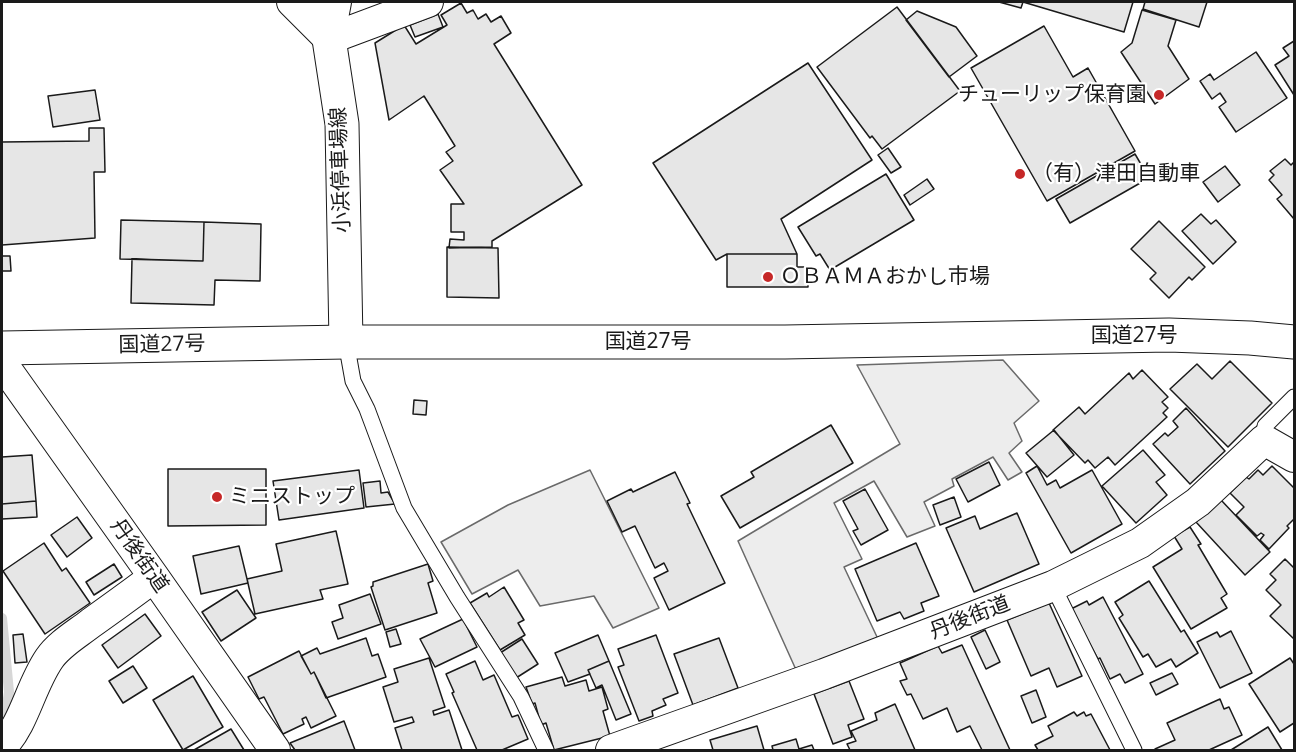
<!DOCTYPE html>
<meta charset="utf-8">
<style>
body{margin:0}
#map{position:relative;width:1296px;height:752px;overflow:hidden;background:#fff;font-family:"Open Sans",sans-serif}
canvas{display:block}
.frame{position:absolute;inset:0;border:3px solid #1a1a1a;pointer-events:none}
</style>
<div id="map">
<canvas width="1296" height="752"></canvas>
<div class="frame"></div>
</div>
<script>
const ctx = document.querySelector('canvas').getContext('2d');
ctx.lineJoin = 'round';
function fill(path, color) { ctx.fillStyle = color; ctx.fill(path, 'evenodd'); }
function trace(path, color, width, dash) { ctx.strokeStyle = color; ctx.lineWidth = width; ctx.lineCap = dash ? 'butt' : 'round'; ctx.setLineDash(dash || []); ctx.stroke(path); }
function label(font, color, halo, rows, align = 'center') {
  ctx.font = font + ' "Open Sans","Noto Sans JP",sans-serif'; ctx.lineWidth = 4.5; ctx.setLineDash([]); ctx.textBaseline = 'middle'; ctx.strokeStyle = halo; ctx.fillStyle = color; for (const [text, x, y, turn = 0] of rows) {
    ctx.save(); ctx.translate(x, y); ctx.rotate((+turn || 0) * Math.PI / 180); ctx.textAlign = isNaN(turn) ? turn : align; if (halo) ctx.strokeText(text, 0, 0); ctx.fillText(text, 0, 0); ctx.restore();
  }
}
const built = new Path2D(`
 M1003,360L1039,401L1014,423L1022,441L1009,453L1022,472L1008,480L993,457L952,479L954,486L924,502L935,526L907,537L874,481L834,503L862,559L844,567L878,639L797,672L738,541L900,444L857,365Z
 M590,470L659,608L613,628L594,596L540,606L518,570L472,594L441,542L508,505Z`);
fill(built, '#ededed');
trace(built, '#6a6a6a', 1.5);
trace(new Path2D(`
 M2,618L9,692L7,705L2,714`), '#d7d7d7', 10);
const building = new Path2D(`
 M999,2H1133L1124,32L1023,2L1021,8Z
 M1145,2H1207L1199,27L1143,9Z
 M461,3L467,13L473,10L478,19L486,14L491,22L501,16L511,33L494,44L582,185L492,241V247L449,248L450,239L464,240V232H451V204H464L440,170L453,161L446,152L455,146L424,96L389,120L375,43L404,25L416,44L447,25L441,15Z
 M897,7L960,91L882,149L872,136L870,138L817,67Z
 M1142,10L1176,20L1168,46L1189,79L1155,104L1121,52L1132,43Z
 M917,11L956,27L977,56L949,77L906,20Z
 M438,14L443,27L415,37L410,25Z
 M1044,26L1073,77L1088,68L1135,151L1047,201L971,68Z
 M1294,41V95L1275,65L1289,56L1283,48Z
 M1256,52L1287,98L1236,132L1219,107L1226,102L1220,93L1212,99L1200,81L1210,74L1214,80Z
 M808,63L872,160L781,219L797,254H727L716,260L653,163Z
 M95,90L100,120L53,127L48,96Z
 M89,128H104L105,172H94L95,238L2,245V142L89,141Z
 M888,148L901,167L891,173L878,155Z
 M1135,154L1149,178L1070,223L1056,199Z
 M1285,159L1291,165L1294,162V219L1277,199L1282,195L1269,180L1274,175L1270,171Z
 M1225,166L1240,185L1218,202L1203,182Z
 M886,174L914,220L830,270L820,254L816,256L798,227Z
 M927,179L934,189L910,205L904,195Z
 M1201,214L1211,224L1216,220L1236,242L1213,264L1182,231Z
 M121,220L204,222L203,261L120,259Z
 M1159,221L1205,267L1192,280L1189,277L1169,298L1150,279L1156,273L1131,249Z
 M204,222L261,224L260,281L215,280L214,305L131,303L132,259L203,261Z
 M447,247L498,248L499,298L447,297Z
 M727,254H797V267H808V287H727Z
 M2,256H10L11,271H2Z
 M1230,361L1272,403L1228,447L1170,389L1197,364L1212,379Z
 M1142,370L1168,397L1162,402L1168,408L1163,413L1167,417L1115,465L1108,457L1095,468L1088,460L1085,463L1053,430L1079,407L1085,414L1129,373L1133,379Z
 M414,400L427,401L426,415L413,414Z
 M1186,408L1225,451L1190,484L1153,444L1165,433L1168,436L1178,427L1173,421Z
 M831,425L853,463L740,528L721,496L754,477L751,472Z
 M1054,430L1074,455L1047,477L1026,453Z
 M1143,450L1165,475L1156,482L1167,495L1136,523L1102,486Z
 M32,455L36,501L2,504V457Z
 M989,462L1000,485L968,502L956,479Z
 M1037,466L1047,485L1056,480L1060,488L1092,470L1122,524L1071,553L1026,473Z
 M1272,466L1294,488V519L1287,526L1289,528L1269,549L1260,540L1264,535L1261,533L1257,536L1236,515L1244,507L1230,493L1246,477L1249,479L1258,470L1263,475Z
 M168,469H266V525L168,526Z
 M359,470L364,508L279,520L273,481Z
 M675,472L690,503L687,504L725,583L669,610L654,578L668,571L664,563L655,568L635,526L622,532L607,501L631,489L633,492Z
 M380,481L381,493L388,492L395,504L366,507L363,483Z
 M865,489L888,530L861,545L853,531L858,529L843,501Z
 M954,497L961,517L940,525L933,505Z
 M1221,500L1270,552L1245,575L1196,522Z
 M36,501L37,517L2,519V504Z
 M1017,513L1039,564L974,592L946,528L975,516L980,529Z
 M77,517L92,538L67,557L51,535Z
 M1190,527L1201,544L1198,545L1227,594L1221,598L1227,608L1191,629L1153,567L1182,549L1174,536Z
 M336,531L348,584L320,590L323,599L255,614L247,579L282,571L276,544Z
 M44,543L62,571L66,568L90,603L45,634L3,571Z
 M916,543L939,596L921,603L924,611L904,619L900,612L877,621L855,569Z
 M239,546L248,583L201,594L193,556Z
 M1285,559L1294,568V639L1270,616L1281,605L1266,590L1276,580L1270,574Z
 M114,564L122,577L94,595L86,582Z
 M428,564L433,581L428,583L437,613L385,630L371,587L373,586V582Z
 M1149,581L1181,632L1184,630L1198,653L1176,667L1171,659L1156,667L1148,654L1143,657L1119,618L1123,615L1115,602Z
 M504,587L524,620L518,623L525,635L500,650L470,603L487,593L489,597Z
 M237,590L256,618L221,641L202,612Z
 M370,594L381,624L338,639L332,622L343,618L339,605Z
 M1103,597L1143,674L1125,683L1120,674L1110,679L1100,658L1098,659L1071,609L1087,601L1089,605Z
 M1049,603L1082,676L1057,687L1049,668L1031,676L1007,620Z
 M145,614L161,636L118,668L102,645Z
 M463,619L477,647L435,667L420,639Z
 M396,629L401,644L390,647L386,632Z
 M985,630L1000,662L986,669L971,637Z
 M1231,631L1252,673L1220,688L1197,642L1217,632L1220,637Z
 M23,634L27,662L15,663L13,635Z
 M598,635L609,661L588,670L590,674L568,682L555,653Z
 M656,635L678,693L663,699L666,705L652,711L653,716L639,721L618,667L624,665L618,649Z
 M366,638L372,656L378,654L386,677L326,698L314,672L311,674L301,656L317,648L320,654Z
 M719,638L738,688L693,705L674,654Z
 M522,639L538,664L516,678L500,653Z
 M962,645L1010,750H982L970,726L957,732L947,708L923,719L911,694L907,695L900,681L907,679L900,663L938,646L942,653Z
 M299,651L311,674L314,672L336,716L311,728L306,717L302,719L304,724L283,734L264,697L259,699L248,677Z
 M429,658L445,707L433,711L434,715L449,710L462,750H402L395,728L414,722L412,717L394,722L383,687L398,682L394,669Z
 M1290,658L1294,664V723L1280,732L1249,684Z
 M475,661L483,680L494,675L512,717L518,715L528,739L502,750H477L452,693L454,692L446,674Z
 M609,661L631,714L616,720L602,685L596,688L588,670Z
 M133,666L147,688L123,703L109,681Z
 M1172,673L1178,684L1156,695L1150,683Z
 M193,676L223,727L183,750L153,700Z
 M562,677L565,686L586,680L589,691L602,687L608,709L603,711L610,736L554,750L546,723L541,725L535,703L532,704L526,687Z
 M849,681L864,719L848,725L852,737L833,744L814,694Z
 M1036,690L1046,717L1032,723L1021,696Z
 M1220,699L1224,709L1229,707L1242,735L1209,750H1156L1155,749L1175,740L1167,723Z
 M895,704L915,750H850L847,744L856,741L851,731L877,720L875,713Z
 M1074,712L1077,716L1084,712L1086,716L1091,714L1110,750H1038L1035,745L1053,736L1048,726Z
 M344,721L355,750H295L290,743Z
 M757,726L764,750H713L710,740Z
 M1268,727L1282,750H1231Z
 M231,729L244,750H194Z
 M796,739L799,749L812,745L814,750H773L772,746Z`);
fill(building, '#e6e6e6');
trace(building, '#1a1a1a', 1.5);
const lane = new Path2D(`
 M346,342L353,381L367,409L404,508L457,597L521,697L546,750
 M1264,440L1265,426L1294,397
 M1053,586L1134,750`);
const street = new Path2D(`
 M292,2L327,37
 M329,39L428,2
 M329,39L336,2
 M2,363L154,577L275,750
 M2,747C25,722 30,687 49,659C59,644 77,634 91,623C112,608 133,593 154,577
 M611,750L824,674L1053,586L1140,543L1198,502L1264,440L1294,457`);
const primary = new Path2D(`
 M313,2L329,39L342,124L346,342`);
const highway = new Path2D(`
 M2,348L346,342H785L1169,335L1250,338L1294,342`);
trace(lane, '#1a1a1a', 17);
trace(street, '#1a1a1a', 32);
trace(primary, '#1a1a1a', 35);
trace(highway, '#1a1a1a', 35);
trace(lane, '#fff', 15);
trace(street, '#fff', 30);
trace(primary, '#fff', 33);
trace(highway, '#fff', 33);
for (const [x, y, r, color] of [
 [1159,95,6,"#c62828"],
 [1020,174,6,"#c62828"],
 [768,277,6,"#c62828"],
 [217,497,6,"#c62828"]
]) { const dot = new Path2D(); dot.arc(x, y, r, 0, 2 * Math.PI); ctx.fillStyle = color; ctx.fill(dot); trace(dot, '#fff', 2); }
label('21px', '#1a1a1a', '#fff', [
 ["チューリップ保育園",1147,95,"right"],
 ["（有）津田自動車",1032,174],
 ["ＯＢＡＭＡおかし市場",780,277],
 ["ミニストップ",229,497]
], 'left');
label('21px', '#1a1a1a', '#fff', [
 ["小浜停車場線",341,170,-92],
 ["国道27号",1134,336],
 ["国道27号",648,342],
 ["国道27号",162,345,-1],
 ["丹後街道",139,556,55],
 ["丹後街道",970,618,-21]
]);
</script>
